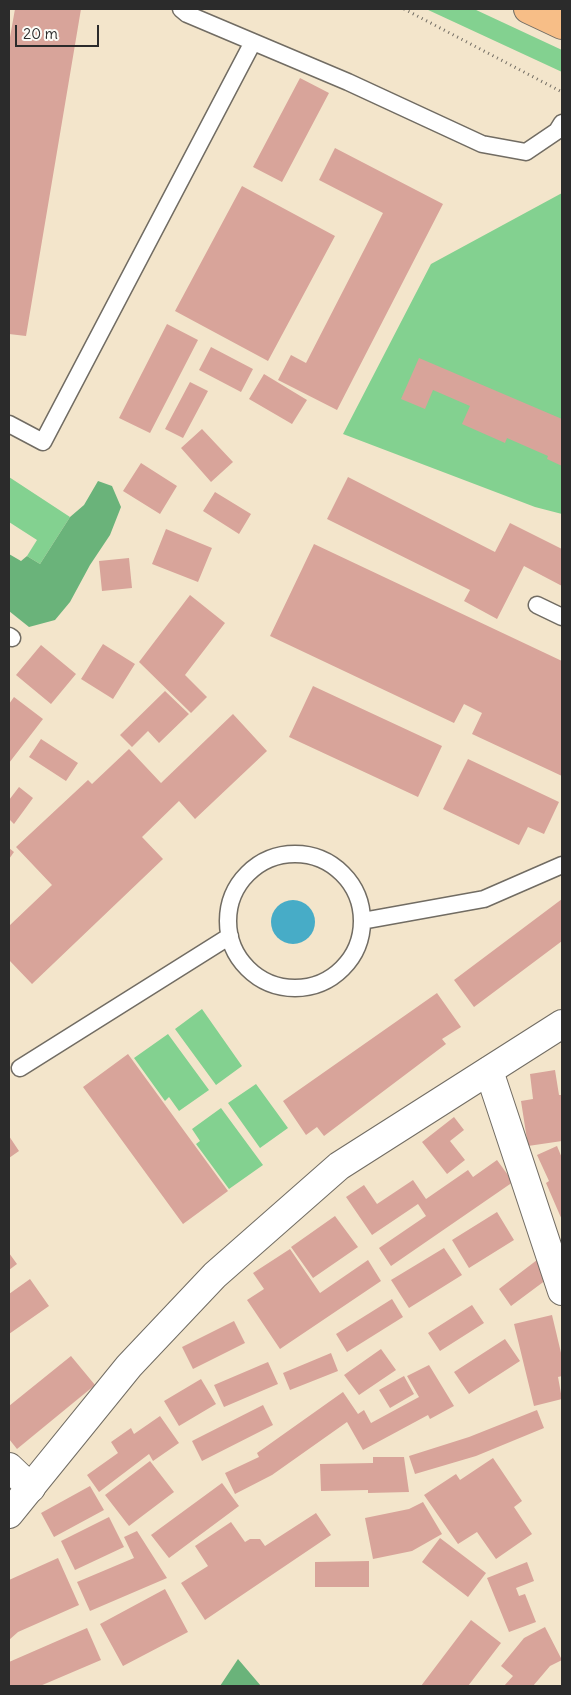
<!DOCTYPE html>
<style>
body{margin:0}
#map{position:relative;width:571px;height:1695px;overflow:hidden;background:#f3e5cb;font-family:Delius,sans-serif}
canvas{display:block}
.frame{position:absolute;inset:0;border:10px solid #2b2b2b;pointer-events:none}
.scale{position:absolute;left:15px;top:25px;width:84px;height:22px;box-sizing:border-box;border:2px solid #2b2b2b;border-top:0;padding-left:6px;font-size:15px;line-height:18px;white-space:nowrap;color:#2b2b2b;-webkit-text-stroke:4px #fdfcf7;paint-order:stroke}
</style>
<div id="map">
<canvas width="571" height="1695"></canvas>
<div class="frame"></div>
<div class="scale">20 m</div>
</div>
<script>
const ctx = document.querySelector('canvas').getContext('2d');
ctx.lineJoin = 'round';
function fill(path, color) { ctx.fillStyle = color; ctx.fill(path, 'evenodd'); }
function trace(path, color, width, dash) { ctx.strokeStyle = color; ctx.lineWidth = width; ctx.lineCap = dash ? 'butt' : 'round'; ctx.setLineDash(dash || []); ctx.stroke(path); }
fill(new Path2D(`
 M426,9H474L562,50V72Z
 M562,193V514L535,507L343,434L431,264Z
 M9,477L70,517L40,564L27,556L37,540L9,522Z
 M202,1009L242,1066L216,1085L175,1029Z
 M168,1034L209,1090L179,1111L169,1097L165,1101L134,1058Z
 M256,1084L288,1128L260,1148L228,1103Z
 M221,1108L263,1165L229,1189L196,1144L200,1141L192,1129Z`), '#83d190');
fill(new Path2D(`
 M98,481L112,486L121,507L110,535L90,565L70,602L55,620L29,627L9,611V554L21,561L27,556L40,564L70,517L84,505Z
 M238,1659L261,1686H220Z`), '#6ab37a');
fill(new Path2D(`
 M271 922a22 22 0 1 1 44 0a22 22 0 1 1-44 0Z`), '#47acc7');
fill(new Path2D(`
 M15,9H81L26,336L9,334V43Z
 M300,78L329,93L282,182L253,167Z
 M335,148L443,204L337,410L278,380L291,355L306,363L383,213L319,180Z
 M242,186L335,236L268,361L175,311Z
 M167,324L198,340L150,433L119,418Z
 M211,347L253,369L241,392L199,370Z
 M419,358L562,419V466L547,459L548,456L507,438L505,443L462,424L470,406L433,390L425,409L401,399Z
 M264,374L307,400L292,424L249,399Z
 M190,382L208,391L183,438L165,429Z
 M202,429L233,462L211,482L181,448Z
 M141,463L177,486L160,514L123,491Z
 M348,477L495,552L510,523L562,549V586L524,566L497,619L464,601L470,590L327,519Z
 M215,492L251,514L239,534L203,511Z
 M166,529L212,548L198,582L152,564Z
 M314,544L562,661V776L472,734L482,713L464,704L454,723L270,636Z
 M129,558L132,588L102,591L99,561Z
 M190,595L225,623L185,675L207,697L191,713L139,662Z
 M103,644L135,664L113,699L81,679Z
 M41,645L76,674L51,704L16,675Z
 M313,686L442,746L418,797L289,737Z
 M165,691L189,714L159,743L148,731L132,747L120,735Z
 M14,697L43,719L9,763V704Z
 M233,714L267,751L195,819L179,801L142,837L163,859L32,984L9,960V926L52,885L16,847L88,780L92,784L129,749L161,783Z
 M41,739L78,763L66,781L29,757Z
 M468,759L559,802L544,834L528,827L519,845L443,809Z
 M19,787L33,798L14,824L9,819V800Z
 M9,848L14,852L9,859Z
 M562,899V941L474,1007L454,980Z
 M437,993L461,1027L442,1039L446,1044L324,1136L317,1127L306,1135L283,1101Z
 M128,1054L228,1191L183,1224L83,1087Z
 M555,1070L559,1095H562V1141L528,1146L521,1101L533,1099L530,1074Z
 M454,1117L464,1130L450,1141L465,1160L447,1174L422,1142Z
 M9,1136L19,1151L9,1158Z
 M557,1146L562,1158V1220L546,1183L549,1181L537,1155Z
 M497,1160L513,1182L391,1266L379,1248L426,1216L418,1204L372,1235L346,1197L364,1185L377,1204L413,1180L426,1199L468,1170L473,1177Z
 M497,1212L514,1240L469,1268L452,1240Z
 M335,1216L358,1247L313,1278L291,1247Z
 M444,1248L462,1275L409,1308L391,1280Z
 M290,1249L320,1293L368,1260L381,1281L280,1349L247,1300L264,1289L253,1273Z
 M9,1253L17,1264L9,1270Z
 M537,1260L550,1277L511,1306L499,1289Z
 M30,1279L49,1306L9,1334V1294Z
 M392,1299L403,1317L347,1352L336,1334Z
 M472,1305L484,1323L440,1351L428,1333Z
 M552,1315L562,1357V1376L558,1377L562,1399L534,1406L514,1324Z
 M234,1321L245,1343L193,1369L182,1347Z
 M505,1339L520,1361L469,1394L454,1372Z
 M381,1349L396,1370L359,1395L344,1375Z
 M331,1353L338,1371L290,1390L283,1373Z
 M71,1356L95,1385L17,1449L9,1439V1406Z
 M268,1362L278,1384L224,1407L214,1385Z
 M429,1365L454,1406L430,1419L428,1415L363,1450L347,1422L272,1475L235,1494L225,1473L259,1457L257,1453L343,1392L358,1414L364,1410L371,1423L419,1397L407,1376Z
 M404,1376L414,1394L390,1408L379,1390Z
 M201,1379L216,1404L179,1426L164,1401Z
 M263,1405L273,1425L202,1461L192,1441Z
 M537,1410L544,1428L476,1456L415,1474L409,1456L469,1437Z
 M160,1416L179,1443L153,1461L149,1454L99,1492L87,1475L118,1453L111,1442L131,1428L134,1434Z
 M373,1457H404L409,1492L368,1493V1490L321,1491L320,1464L373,1463Z
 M493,1458L522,1501L514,1507L532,1534L496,1559L477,1532L458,1544L424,1495L456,1474L460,1480Z
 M150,1461L174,1492L129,1526L105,1495Z
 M222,1483L239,1506L169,1558L151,1535Z
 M90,1486L104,1510L54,1537L41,1513Z
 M423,1502L442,1534L412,1551L373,1559L365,1518L409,1509Z
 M316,1513L331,1535L205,1620L181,1583L208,1566L195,1546L231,1522L245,1542L250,1539H260L265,1546Z
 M109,1517L124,1547L75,1570L61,1541Z
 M137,1531L167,1578L90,1611L77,1582L134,1558L124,1537Z
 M440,1538L486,1573L468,1597L422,1562Z
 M58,1558L79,1605L18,1632L9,1640V1580Z
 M369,1561V1587H315V1562Z
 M527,1562L534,1581L516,1588L519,1596L525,1594L536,1622L509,1632L487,1578Z
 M165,1589L188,1632L123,1666L100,1624Z
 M471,1620L501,1643L468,1686H421Z
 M545,1627L562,1660L550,1666L533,1686H504L513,1676L501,1666L524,1638Z
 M87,1628L101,1660L40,1686H9V1662Z`), '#d8a49a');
const service = new Path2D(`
 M181,9L187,14L348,82L482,144L526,152L557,131L562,123
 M9,424L43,442L253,42
 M537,605L562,617
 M9,636L12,638
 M228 921a67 67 0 1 1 134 0a67 67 0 1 1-134 0Z
 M362,921L484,899L562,865
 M20,1068L230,936`);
const minor = new Path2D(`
 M489,1071L562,1291
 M9,1467L31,1488`);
const tertiary = new Path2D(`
 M9,1514L129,1366L215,1275L339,1166L562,1024`);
const primary = new Path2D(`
 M528,9L562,25`);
trace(service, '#716c63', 19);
trace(minor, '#716c63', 30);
trace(tertiary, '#716c63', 30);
trace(primary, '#716c63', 30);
trace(new Path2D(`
 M404,9L562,92`), '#716c63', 3, [1, 4]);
trace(service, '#fff', 16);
trace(minor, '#fff', 28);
trace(tertiary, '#fff', 28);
trace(primary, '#f7be87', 28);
</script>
